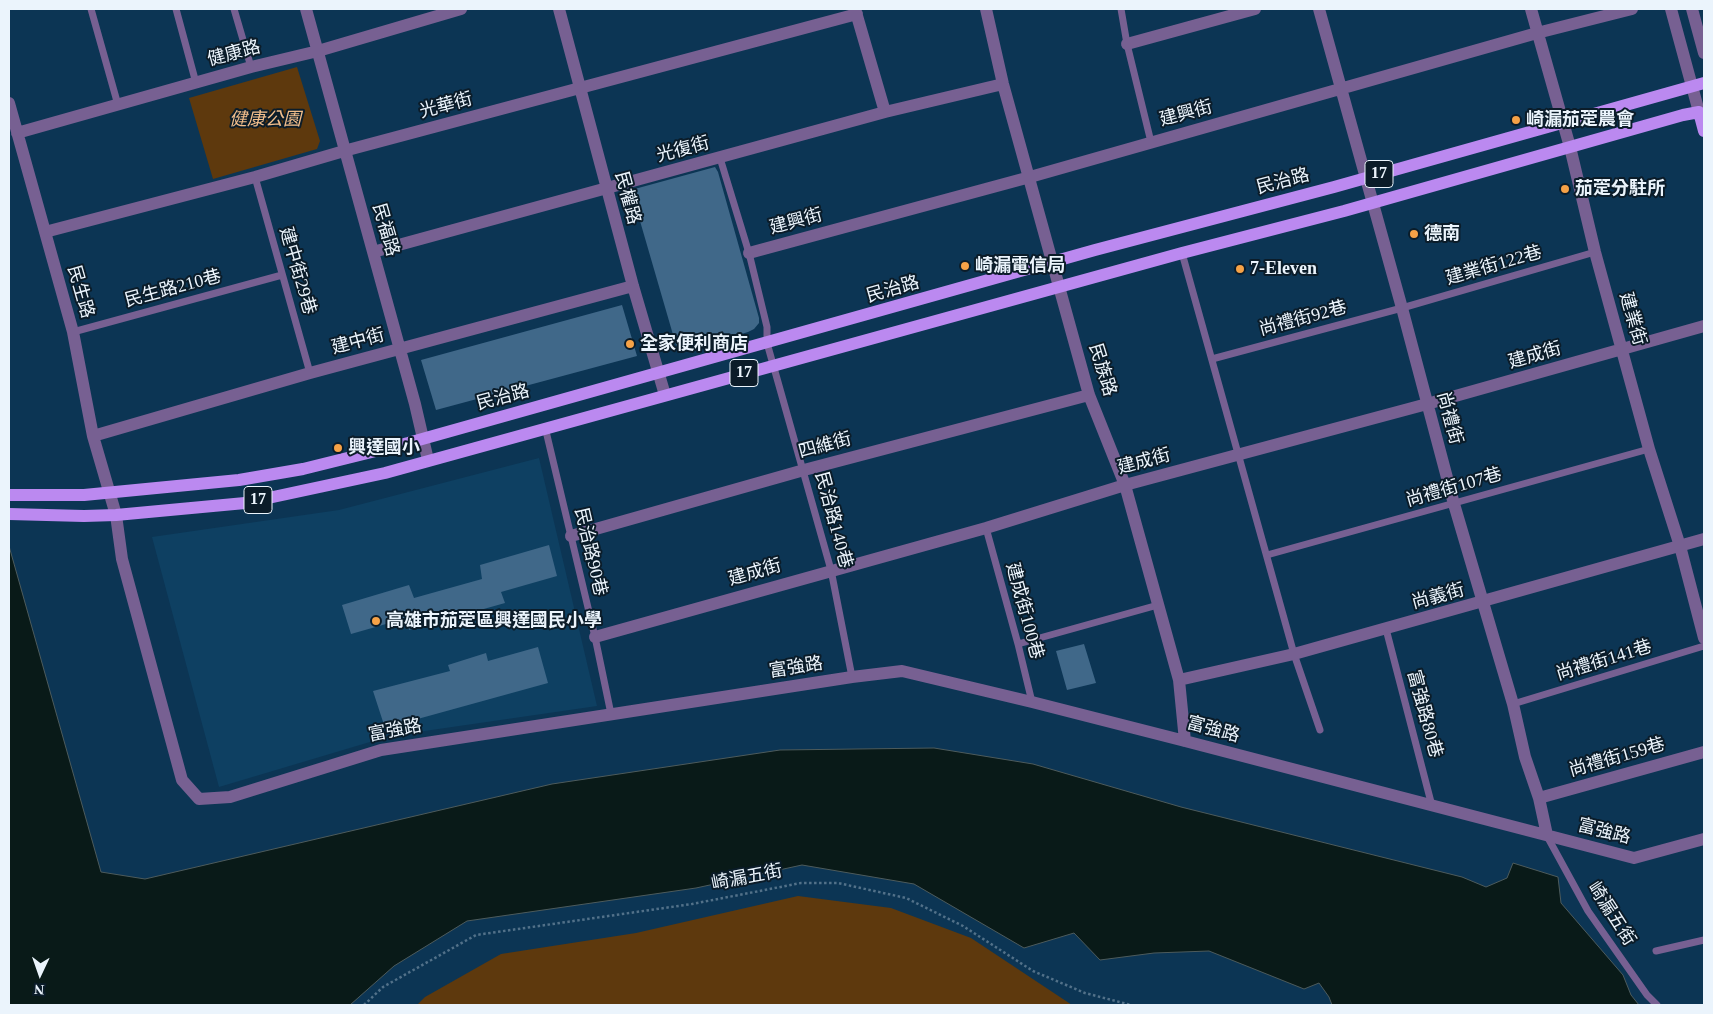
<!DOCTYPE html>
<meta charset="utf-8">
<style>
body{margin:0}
#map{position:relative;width:1713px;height:1014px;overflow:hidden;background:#0c3554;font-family:"Times New Roman",serif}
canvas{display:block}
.frame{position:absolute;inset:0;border:10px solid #ebf4fc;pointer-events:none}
.north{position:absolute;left:15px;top:949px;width:50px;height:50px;-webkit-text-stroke:4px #0b1c29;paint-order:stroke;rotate:183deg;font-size:14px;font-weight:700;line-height:20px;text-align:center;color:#ebf4fc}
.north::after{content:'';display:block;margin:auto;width:18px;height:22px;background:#ebf4fc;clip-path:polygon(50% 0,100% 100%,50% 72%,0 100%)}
</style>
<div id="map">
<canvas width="1713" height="1014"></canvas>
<div class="frame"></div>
<div class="north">N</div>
</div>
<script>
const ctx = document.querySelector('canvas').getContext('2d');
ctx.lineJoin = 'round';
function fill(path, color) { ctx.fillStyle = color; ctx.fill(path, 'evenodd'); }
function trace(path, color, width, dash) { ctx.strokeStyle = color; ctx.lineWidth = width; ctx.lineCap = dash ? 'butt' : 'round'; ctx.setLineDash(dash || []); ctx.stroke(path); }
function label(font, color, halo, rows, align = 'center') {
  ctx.font = font + ' "Times New Roman","Noto Sans TC",serif'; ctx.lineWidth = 4; ctx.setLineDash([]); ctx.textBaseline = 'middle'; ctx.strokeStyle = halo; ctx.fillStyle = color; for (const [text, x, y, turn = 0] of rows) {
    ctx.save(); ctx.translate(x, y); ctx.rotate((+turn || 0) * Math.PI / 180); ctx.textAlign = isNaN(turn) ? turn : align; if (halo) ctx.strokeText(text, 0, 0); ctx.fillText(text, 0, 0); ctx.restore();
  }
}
fill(new Path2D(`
 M539,458L597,706L390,736L219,787L152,537L339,510Z`), '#0e4062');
fill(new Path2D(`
 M297,67L320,141L317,149L213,179L189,98Z
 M798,896L891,908L971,938L1072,1005H417L425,997L501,954L636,933Z`), '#5e390d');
const water = new Path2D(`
 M9,546L101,872L145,879L552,784L780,750L934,748L1033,764L1181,807L1462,877L1486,887L1507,878L1513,863L1558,877L1561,903L1623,975L1631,995L1639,1005H1332L1329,997L1319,983L1304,989L1209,951L1154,953L1100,960L1074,933L1024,948L914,884L802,865L696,888L467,921L394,966L350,1005H9Z`);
fill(water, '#091a18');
trace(water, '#4d5b5c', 1);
fill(new Path2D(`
 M715,167L718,172L759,318V323L754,329L748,332L692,349L680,348L676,345L631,190Z
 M622,305L637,356L436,410L421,360Z
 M549,545L557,576L501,592L505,603L409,630L407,618L351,634L342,605L409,585L414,598L482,579L480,565Z
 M1084,644L1096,683L1067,690L1056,651Z
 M538,647L548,683L385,728L373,691L450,671L448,665L486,653L488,661Z`), '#406889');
trace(new Path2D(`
 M364,1005L383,987L476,935L692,904L801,883H838L906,898L963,926L1033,971L1085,993L1131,1005`), '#527189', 2.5, [2.5, 2.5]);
trace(new Path2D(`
 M91,9L118,105
 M176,9L196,83
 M234,9L251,67
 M1121,9L1127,44L1151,142
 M720,158L749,253L767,327V343L831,570L852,677
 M255,177L310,373
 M1182,253L1294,654L1320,730
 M73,332L282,275
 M1212,359L1402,308L1595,252
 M545,427L595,637L611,714
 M986,528L1018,644L1032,702
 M1267,555L1649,449
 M1386,629L1432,806
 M1018,644L1158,605
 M1513,704L1704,646
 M1547,836L1588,911L1647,995L1657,1005
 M1656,951L1704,940`), '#776092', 7);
trace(new Path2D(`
 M306,9L415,404L428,460
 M559,9L633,286L665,395
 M855,9L885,112
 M986,9L1003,84L1089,395L1125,485L1179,680L1185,741
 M1319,9L1402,308L1454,504L1513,704L1525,757L1539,798L1547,835
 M1531,9L1570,147L1595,252L1649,449L1680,546L1704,638
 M1127,44L1255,9
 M9,103L73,332L93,436L116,515L122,559L182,780L199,799L230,797L381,750L852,677L902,671L1032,702L1185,741L1634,858L1704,839
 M17,133L251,67L318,51L461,9
 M45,232L255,177L344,151L857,14
 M373,252L885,112L1003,84
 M749,253L1030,177L1537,33L1632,9
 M93,436L310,373L633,286
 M571,536L804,470L1089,395
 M595,637L986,528L1125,485L1427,404L1704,326
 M1179,680L1294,654L1704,539
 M1539,798L1704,752`), '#776092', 12);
trace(new Path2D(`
 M1671,9L1699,112L1704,110
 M1692,9L1704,53`), '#776092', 12);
trace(new Path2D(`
 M9,495H84L239,480L303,469L408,443L1095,250L1334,187L1704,83
 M9,514L84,516L116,515L245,503L385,473L1182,253L1344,211L1683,115L1699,112L1704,131`), '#bb89f0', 12);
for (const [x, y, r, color] of [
 [1516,120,5,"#f6a247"],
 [1565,189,5,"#f6a247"],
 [1414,234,5,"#f6a247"],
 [965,266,5,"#f6a247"],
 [1240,269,5,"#f6a247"],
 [630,344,5,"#f6a247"],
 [338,448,5,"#f6a247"],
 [376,621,5,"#f6a247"]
]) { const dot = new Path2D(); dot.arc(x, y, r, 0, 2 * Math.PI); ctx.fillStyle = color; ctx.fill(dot); trace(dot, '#0b1c29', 2); }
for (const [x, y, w] of [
 [1379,174,28],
 [744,373,28],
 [258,500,28]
]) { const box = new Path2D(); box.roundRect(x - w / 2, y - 13.5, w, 27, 4); ctx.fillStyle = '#0b1c29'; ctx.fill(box); trace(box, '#ebf4fc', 1); }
label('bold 16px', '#ebf4fc', null, [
 ["17",1379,174],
 ["17",744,373],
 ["17",258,500]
]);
label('18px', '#ebf4fc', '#0b1c29', [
 ["健康路",234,54,-15],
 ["光華街",446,106,-15],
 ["建興街",1186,114,-15],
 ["光復街",683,150,-15],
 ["民治路",1283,182,-15],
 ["民權路",627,198,75],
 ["建興街",796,222,-15],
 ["民福路",385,230,74],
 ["建業街122巷",1494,266,-16],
 ["建中街29巷",297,271,74],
 ["民生路210巷",173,289,-15],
 ["民治路",893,290,-16],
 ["民生路",80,292,74],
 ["尚禮街92巷",1303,319,-15],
 ["建業街",1632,319,74],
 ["建中街",358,342,-15],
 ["建成街",1535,356,-16],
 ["民族路",1102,370,73],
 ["民治路",503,398,-15],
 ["尚禮街",1449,418,75],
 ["四維街",825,446,-15],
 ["建成街",1144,462,-15],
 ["尚禮街107巷",1454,488,-16],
 ["民治路140巷",833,520,75],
 ["民治路90巷",590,552,77],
 ["建成街",755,573,-16],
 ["尚義街",1438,597,-15],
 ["建成街100巷",1024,611,75],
 ["尚禮街141巷",1604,661,-17],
 ["富強路",796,668,-9],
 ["富強路80巷",1424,714,75],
 ["富強路",1213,730,15],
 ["富強路",395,731,-11],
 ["尚禮街159巷",1617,758,-16],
 ["富強路",1604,832,14],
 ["崎漏五街",747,878,-11],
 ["崎漏五街",1611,914,57]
]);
label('italic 18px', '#f3bf8c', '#0b1c29', [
 ["健康公園",265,120]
]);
label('bold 18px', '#ebf4fc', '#0b1c29', [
 ["崎漏茄萣農會",1526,120],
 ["茄萣分駐所",1575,189],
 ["德南",1424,234],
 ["崎漏電信局",975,266],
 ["7-Eleven",1250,269],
 ["全家便利商店",640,344],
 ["興達國小",348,448],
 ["高雄市茄萣區興達國民小學",386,621]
], 'left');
</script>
